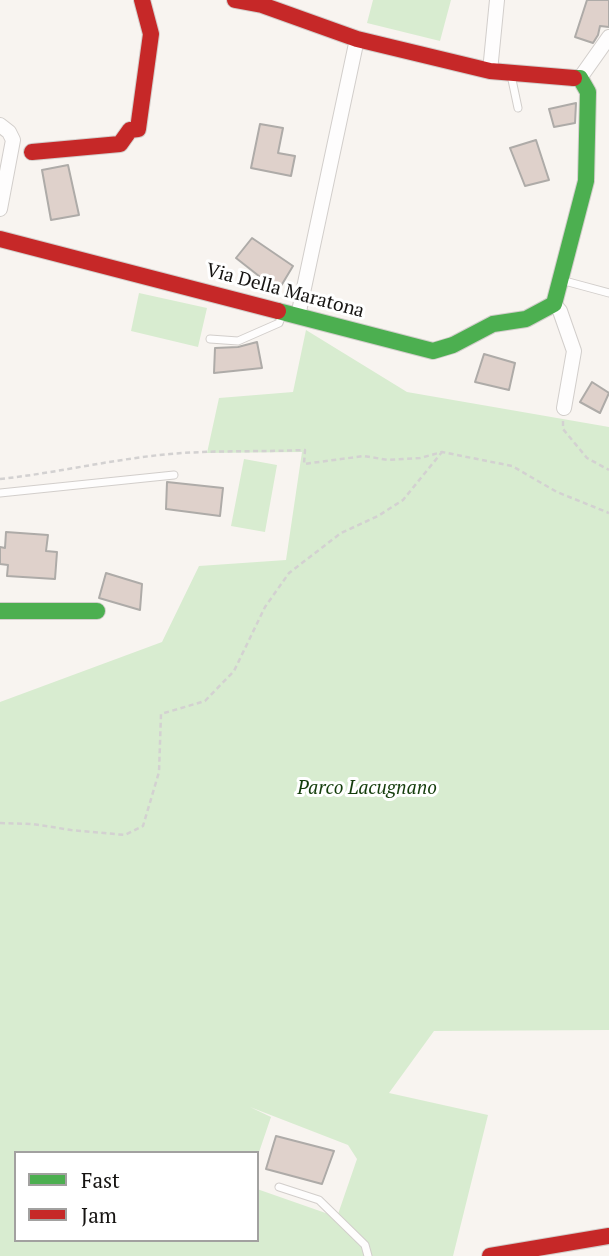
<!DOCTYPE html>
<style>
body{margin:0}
#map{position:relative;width:609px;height:1256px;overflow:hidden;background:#f8f4f0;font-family:"PT Serif",serif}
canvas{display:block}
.legend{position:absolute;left:14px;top:1151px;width:245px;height:91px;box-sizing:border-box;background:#fff;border:2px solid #a2a1a0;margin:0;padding:9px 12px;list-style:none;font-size:21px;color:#161412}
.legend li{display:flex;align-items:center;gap:14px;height:35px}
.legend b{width:35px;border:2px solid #a2a1a0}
</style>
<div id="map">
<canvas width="609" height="1256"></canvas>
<ul class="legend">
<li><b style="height:9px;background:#4caf50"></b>Fast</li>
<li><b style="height:9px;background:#c62828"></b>Jam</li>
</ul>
</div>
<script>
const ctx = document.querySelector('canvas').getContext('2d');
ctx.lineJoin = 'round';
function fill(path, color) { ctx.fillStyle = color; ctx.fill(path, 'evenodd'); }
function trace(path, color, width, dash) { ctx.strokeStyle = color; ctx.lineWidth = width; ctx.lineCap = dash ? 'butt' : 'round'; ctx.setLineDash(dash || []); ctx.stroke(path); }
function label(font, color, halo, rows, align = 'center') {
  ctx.font = font + ' "PT Serif",serif'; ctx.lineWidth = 6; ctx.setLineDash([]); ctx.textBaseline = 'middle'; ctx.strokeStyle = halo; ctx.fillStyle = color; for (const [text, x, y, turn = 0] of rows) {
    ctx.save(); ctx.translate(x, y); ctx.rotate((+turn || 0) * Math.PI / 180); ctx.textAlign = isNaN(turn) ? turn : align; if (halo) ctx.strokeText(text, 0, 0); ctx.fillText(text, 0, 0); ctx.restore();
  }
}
fill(new Path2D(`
 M373,0H451L440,41L367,23Z
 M139,293L207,308L198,347L131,331Z
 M306,330L407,392L609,427V1030L434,1031L389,1093L488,1115L453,1256H0V702L162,642L199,566L286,560L302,452L207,453L219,398L293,392ZM250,1107L348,1145L357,1159L337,1217L257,1189V1240H16V1153H257V1158L271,1117Z
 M244,459L277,465L265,532L231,526Z`), '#d8ecd0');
const building = new Path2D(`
 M587,0H609V27L600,26L598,35L593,43L575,37Z
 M576,103L575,123L554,127L549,109Z
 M260,124L283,128L278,153L295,156L291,176L251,168Z
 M536,140L549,180L525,186L510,148Z
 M68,165L79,215L51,220L42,170Z
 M252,238L293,266L278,291L236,258Z
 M257,342L262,368L214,373L215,348L238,347Z
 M484,354L515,363L509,390L475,382Z
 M592,382L609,393L600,413L580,402Z
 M167,482L223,488L220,516L166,509Z
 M6,532L48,535L46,551L57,552L55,579L7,576L8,565L0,564V547L5,548Z
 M106,573L142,584L140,610L99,598Z
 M276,1136L334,1151L322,1184L266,1169Z`);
fill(building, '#dfd1cb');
trace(building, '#aeaba8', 2);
const lane = new Path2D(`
 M511,75L518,108
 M561,280L609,293
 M210,339L238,341L279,323L283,313
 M0,493L174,475
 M279,1187L319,1200L365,1245L368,1256`);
const street = new Path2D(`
 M490,71L497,0
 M580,78L609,37
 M0,125L9,132L13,140L0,209
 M554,304L560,311L574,351L564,408
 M298,316L357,39`);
const fast = new Path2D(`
 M278,311L433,351L453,345L493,324L526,319L554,304L586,181L588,92L580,78H574
 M0,611H97`);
const jam = new Path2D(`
 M235,0L262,5L357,39L490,71L574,78
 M32,152L120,144L130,130L138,129L151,34L142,0
 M0,239L278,311
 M490,1256L609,1236`);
trace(lane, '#d2cecb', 9);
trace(street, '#d2cecb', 16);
trace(fast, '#d2cecb', 18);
trace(jam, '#d2cecb', 18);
trace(new Path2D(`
 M563,421V429L587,458L609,470
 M0,479C57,473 113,459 170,454C215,450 260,452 305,450L304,464L364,456L388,460L420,458L442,452L512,466L557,492L609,513
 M0,823L33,824L71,830L125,835L143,826L159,772L161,714L205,701L234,671L265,607L289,573L341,533L378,516L403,500L442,452`), '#d3d1d1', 2.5, [5, 3.5]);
trace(lane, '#fefdfd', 7);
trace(street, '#fefdfd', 14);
trace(fast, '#4caf50', 16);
trace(jam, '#c62828', 16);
label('19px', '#161412', '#fff', [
 ["Via Della Maratona",285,291,15]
]);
label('italic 19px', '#143d0b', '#fff', [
 ["Parco Lacugnano",367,789]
]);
</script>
